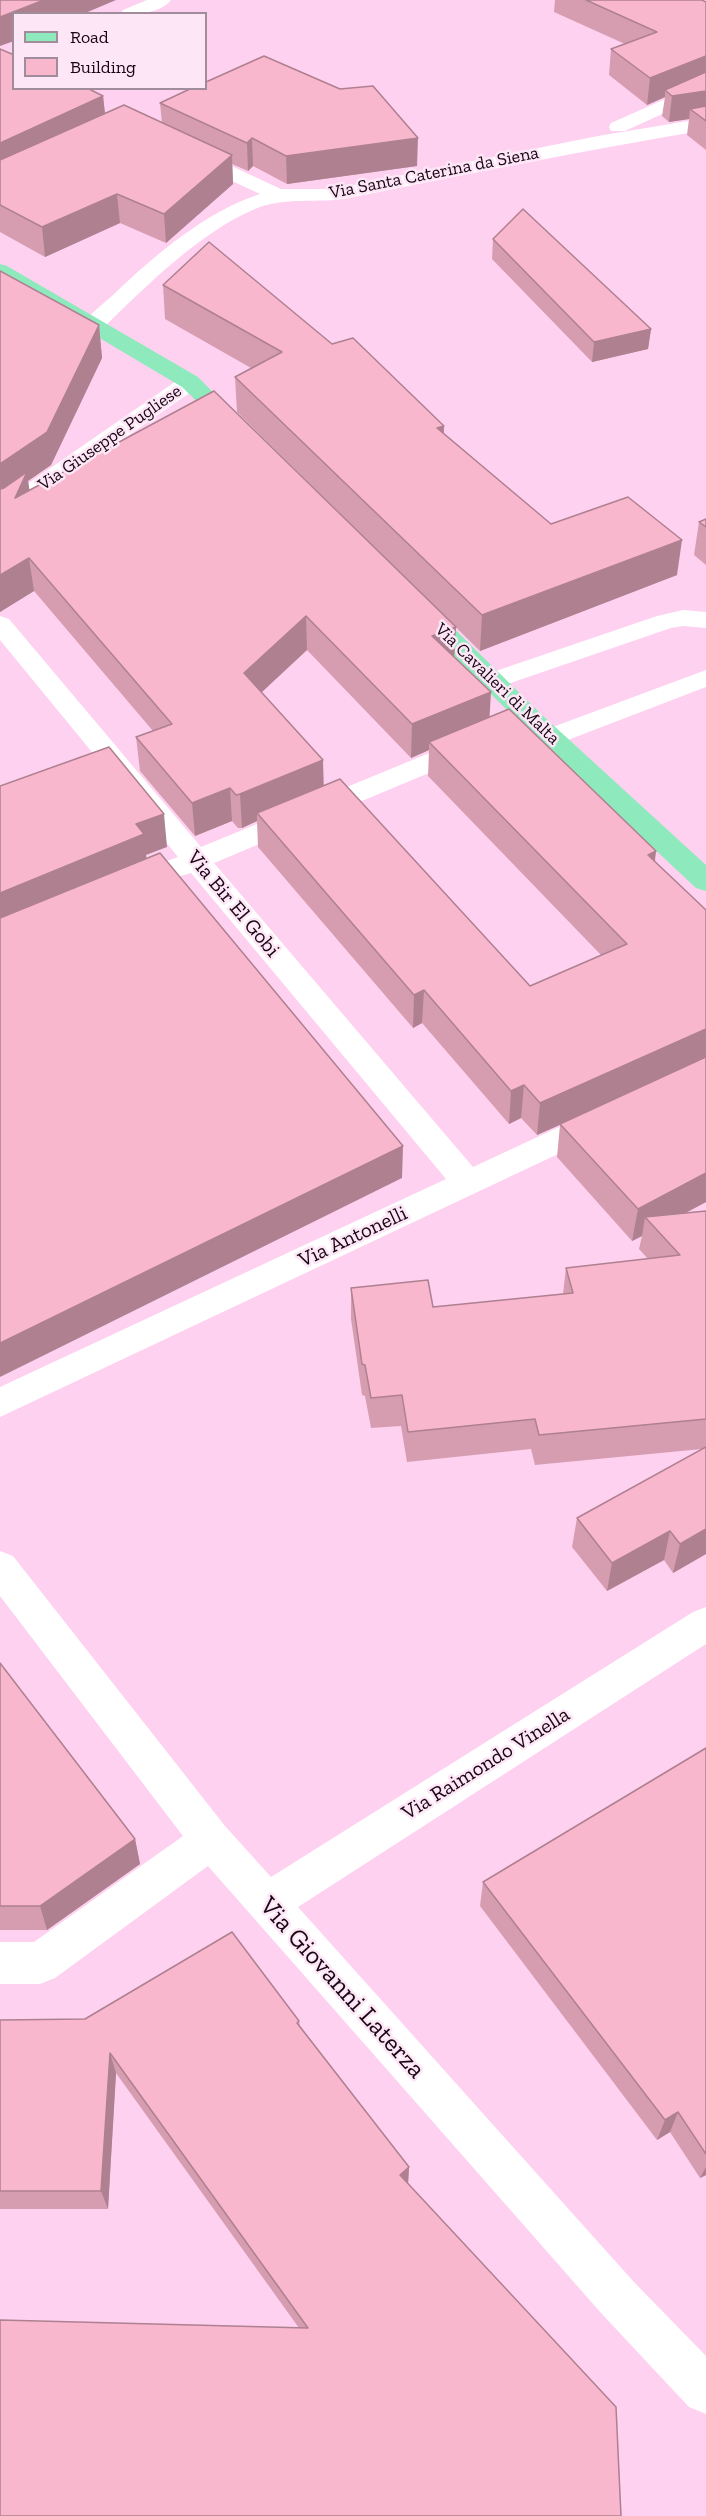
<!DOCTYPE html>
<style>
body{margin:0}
#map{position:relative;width:706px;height:2516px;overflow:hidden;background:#fed1f0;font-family:"Zilla Slab",serif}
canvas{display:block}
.legend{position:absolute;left:12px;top:12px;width:195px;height:78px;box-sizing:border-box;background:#fde6f5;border:2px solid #a18c9b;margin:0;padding:8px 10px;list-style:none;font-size:18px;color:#180614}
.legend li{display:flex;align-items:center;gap:12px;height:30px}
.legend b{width:30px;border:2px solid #a18c9b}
</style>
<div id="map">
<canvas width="706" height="2516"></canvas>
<ul class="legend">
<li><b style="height:8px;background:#8ee9bd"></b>Road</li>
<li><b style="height:16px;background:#f9b7cd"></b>Building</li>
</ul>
</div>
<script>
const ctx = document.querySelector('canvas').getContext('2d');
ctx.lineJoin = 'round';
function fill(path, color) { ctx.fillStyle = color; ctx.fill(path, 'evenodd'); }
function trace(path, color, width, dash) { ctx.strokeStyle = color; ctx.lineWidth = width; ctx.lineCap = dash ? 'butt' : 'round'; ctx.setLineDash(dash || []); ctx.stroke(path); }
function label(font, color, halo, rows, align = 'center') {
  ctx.font = font + ' "Zilla Slab",serif'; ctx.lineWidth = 5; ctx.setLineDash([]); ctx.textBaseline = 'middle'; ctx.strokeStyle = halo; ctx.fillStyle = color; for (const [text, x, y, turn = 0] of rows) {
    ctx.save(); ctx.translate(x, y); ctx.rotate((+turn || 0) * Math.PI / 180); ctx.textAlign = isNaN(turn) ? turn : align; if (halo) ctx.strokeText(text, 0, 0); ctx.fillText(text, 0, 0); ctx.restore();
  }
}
fill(new Path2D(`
 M147,0H171C160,14 137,14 121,14L123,10Z
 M706,81V94L625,131H611L609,127L611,123Z
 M706,118V130C586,150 468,174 349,198C317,204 285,196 255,209C200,232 144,288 102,329L94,330L86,329L83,324C91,313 103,304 113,295C155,255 205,212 260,194L185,159L182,155L185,151H199L281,189H333L598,136Z
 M190,375L198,377L201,382L198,387L8,519L0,521V503L182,377Z
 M683,610L706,612V628L683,626L671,628L493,689L484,687L480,681L484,675L657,616Z
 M0,616L9,619L201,847L461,740L470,738L479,740L483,746L479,752L214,863L473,1167L587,1114L598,1110L609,1114L614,1122L609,1130L0,1417V1387L446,1179L191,873L177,877L167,875L163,868L167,861L178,857L0,640Z
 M706,670V687L560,743L551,745L542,743L538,737L542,731Z
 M0,1551L13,1556L225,1826L271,1877L693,1612L706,1607V1644L298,1907L633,2281L706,2356V2414L689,2407L601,2313L208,1866L55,1978L40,1984H0V1942H34L183,1836L0,1596Z`), '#fff');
fill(new Path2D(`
 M0,264L7,266L198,377L248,428L245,433L237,435L229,433L182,387L0,279Z
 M423,605L432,607L541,714L706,865V891L696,888L523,726L414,617L411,612L414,607Z`), '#8ee9bd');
fill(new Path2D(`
 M555,0H702L706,121V150L687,135L689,119L669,122L662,116L665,97L647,105L609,75L611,49L625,44L554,12Z
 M0,49L103,96L105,113L162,123L160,103L417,166L287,184L253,166L248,171L232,164L233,184L166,243L120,223L45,257L0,232Z
 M493,239L651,329L648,349L592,362L492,259Z
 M0,271L99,325L102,358L51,465L28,481L29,490L454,658L490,717L656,851L655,862L706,1202L686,1213L706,1211V1554L673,1573L664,1560L607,1591L572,1547L577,1518L702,1449L535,1465L531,1449L407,1462L401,1426L371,1428L365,1396L362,1395L351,1319V1288L433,1307L563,1294L566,1268L648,1259L639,1249L642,1236L632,1241L557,1157L560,1125L537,1135L521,1118L509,1124L422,1023L413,1028L258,847L257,821L242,828H238L232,821L195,836L140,771L136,737L153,731L34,591L0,612ZM307,650L411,758L429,750L428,776L601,955L530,986L324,786L261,692Z
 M163,285L332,344L444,426V433L551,524L677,575L480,651L237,412L235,377L251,368L165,319Z
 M706,519V565L694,555L699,522Z
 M0,1663L135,1839L140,1864L47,1930H0Z
 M706,1748V2175L700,2178L670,2132L657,2140L480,1906L483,1882Z
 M0,2020L299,2021L300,2026L409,2167L408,2183L621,2516L299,2328L116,2073L108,2209H0Z`), '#d69db0');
fill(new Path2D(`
 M44,0H116L83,14H14V41L0,46V17Z
 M706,56V80L665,90V97L647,105L650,78Z
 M706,91V116L690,109L689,119L669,122L672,96Z
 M103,96L106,124L0,174V143Z
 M252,138L253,166L248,171L247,143Z
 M418,138L417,166L287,184L286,156Z
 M232,155L233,184L166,243L164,214Z
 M117,194L120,223L45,257L42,227Z
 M99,325L102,358L51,465L28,481L32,505L0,500V464Z
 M651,329L648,349L592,362L594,342Z
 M444,426L442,461L437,428Z
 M682,540L677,575L480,651L482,615Z
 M29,558L34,591L0,612V575Z
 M306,616L307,650L246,707L244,673Z
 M456,627L454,661L432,636Z
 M491,692L489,726L429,742V750L411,758L412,724Z
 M323,760L324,794L257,813V821L242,828L240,794Z
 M230,788L232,821L195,836L192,803Z
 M164,814L167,847L146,855L148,867L0,929V893L136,824Z
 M656,851L651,884L648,855Z
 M424,990L422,1023L413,1028L414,995Z
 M706,1009V1059L537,1135L540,1103Z
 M524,1085L521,1118L509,1124L511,1091Z
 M403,1146L402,1178L0,1377V1343Z
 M706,1173V1202L656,1228L645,1217L642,1236L632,1241L638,1209Z
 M706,1529V1554L673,1573L680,1544Z
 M670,1531L664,1560L607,1591L612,1563Z
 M135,1839L140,1864L47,1930L40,1906Z
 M110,2053L116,2073L108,2209L101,2191Z
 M678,2112L670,2132L657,2140L665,2120Z
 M409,2167L408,2185L400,2175Z
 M706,2167V2175L700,2178Z`), '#ae8090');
const building = new Path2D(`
 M0,0H44L0,17Z
 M586,0H702L706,2V56L650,78L611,49L657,32Z
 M0,49L14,55V88H87L103,96L0,143Z
 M264,56L340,89L373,86L418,138L286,156L252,138L247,143L160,103L192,88H206V82Z
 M706,72V91L672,96L665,90Z
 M124,105L232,155L164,214L117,194L42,227L0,205V160Z
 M706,106V121L690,109Z
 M523,209L651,329L594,342L493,239Z
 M209,242L332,344L353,338L444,426L437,428L551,524L628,497L682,540L482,615L235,377L282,352L163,285Z
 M0,271L99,325L47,432L0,464Z
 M214,391L456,627L432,636L491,692L412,724L306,616L244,673L323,760L240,794L236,795L230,788L192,803L136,737L172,724L29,558L0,575V489L4,488L27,472L15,498Z
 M706,519V527L699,522Z
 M509,709L656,851L648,855L706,910V1029L540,1103L524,1085L511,1091L424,990L414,995L257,813L340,779L530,986L627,944L429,742Z
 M109,747L164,814L136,824L144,834L0,893V786Z
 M160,853L403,1146L0,1343V918Z
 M706,1057V1173L638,1209L560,1124Z
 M706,1211V1419L539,1435L535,1419L408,1432L402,1395L371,1398L365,1365L362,1364L351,1288L428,1280L433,1307L573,1293L566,1268L680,1255L645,1217Z
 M706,1447V1529L680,1544L670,1531L612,1563L577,1518Z
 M0,1663L135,1839L40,1906H0Z
 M706,1748V2154L678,2112L665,2120L483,1882Z
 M232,1932L299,2021L297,2023L409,2167L400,2175L616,2407L621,2516H0V2320L308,2328L110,2053L101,2191H0V2020L85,2019Z`);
fill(building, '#f9b7cd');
trace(building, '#ae8090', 1.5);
label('18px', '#180614', '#fde6f5', [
 ["Via Santa Caterina da Siena",434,173,-11],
 ["Via Giuseppe Pugliese",110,438,-35],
 ["Via Cavalieri di Malta",497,684,44]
]);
label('21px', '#180614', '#fde6f5', [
 ["Via Bir El Gobi",233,904,50],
 ["Via Antonelli",353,1237,-25],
 ["Via Raimondo Vinella",486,1764,-32]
]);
label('26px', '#180614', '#fde6f5', [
 ["Via Giovanni Laterza",342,1988,48]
]);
</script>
